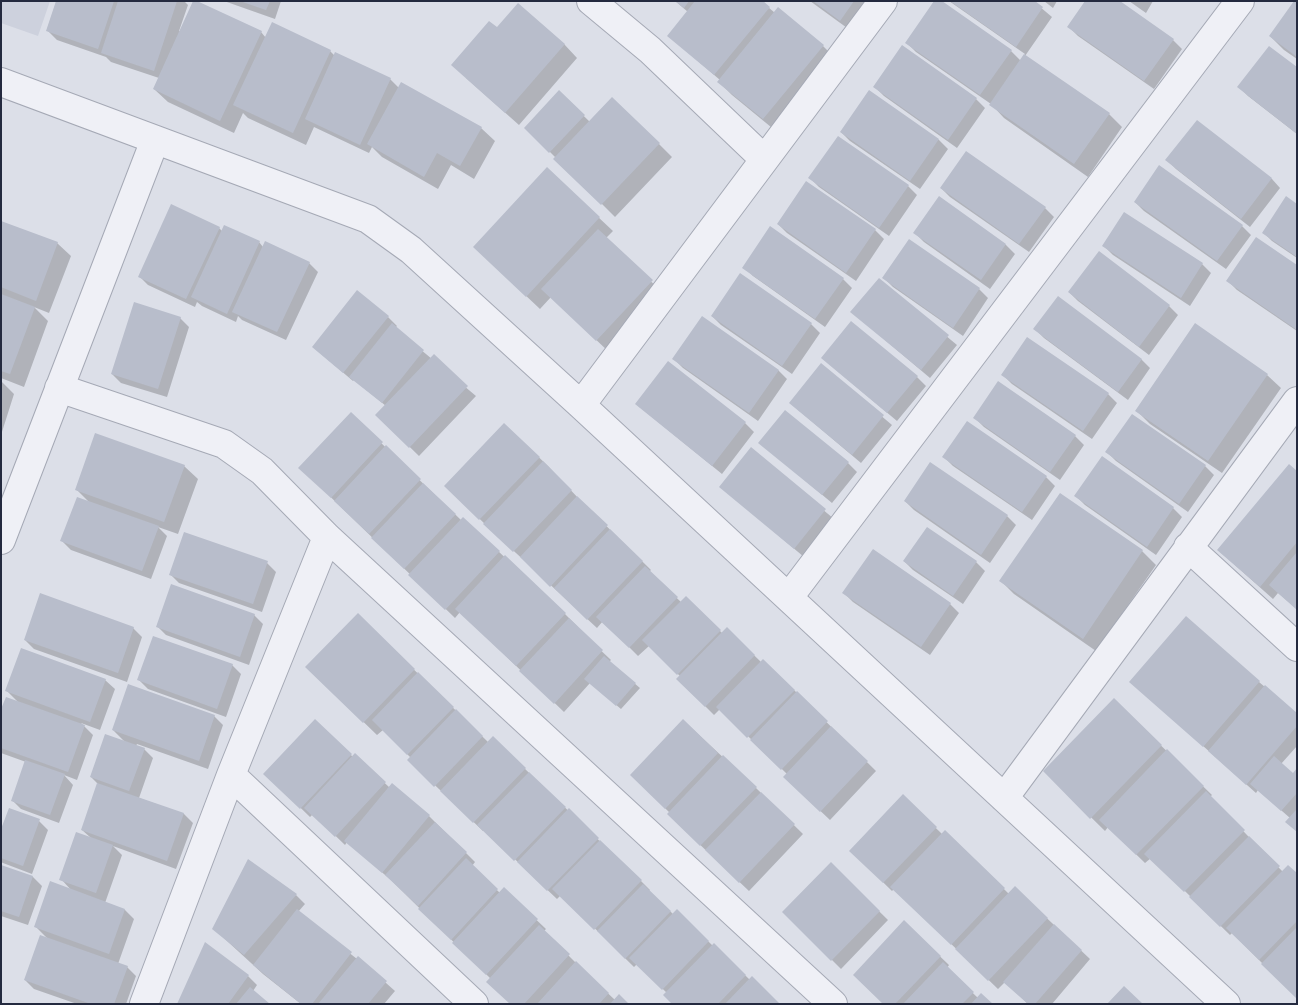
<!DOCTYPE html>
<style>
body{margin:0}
#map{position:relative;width:1298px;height:1005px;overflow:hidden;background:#dcdfe8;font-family:"Alegreya Sans",sans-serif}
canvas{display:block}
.frame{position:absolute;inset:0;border:2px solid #242a3f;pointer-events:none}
</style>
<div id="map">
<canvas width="1298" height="1005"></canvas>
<div class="frame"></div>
</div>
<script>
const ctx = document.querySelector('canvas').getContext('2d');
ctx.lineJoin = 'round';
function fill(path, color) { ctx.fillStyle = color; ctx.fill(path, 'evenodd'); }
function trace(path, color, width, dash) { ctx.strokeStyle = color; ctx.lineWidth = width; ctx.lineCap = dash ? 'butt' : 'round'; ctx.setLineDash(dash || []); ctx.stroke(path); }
fill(new Path2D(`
 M1,1H50L38,36L1,23Z`), '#cdd1dd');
fill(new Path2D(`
 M58,1H184L188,5L179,31L261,32L266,38L330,51L335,56L390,79L399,88L481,128L495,141L474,179L451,165L438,189L382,157L372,147L369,153L314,127L306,145L248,118L243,113L234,133L168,102L154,89L159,78L111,62L106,57L57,40L48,31Z
 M224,1H281L275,19Z
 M675,1H761L775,13L823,46L836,59L777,132L732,95L719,82L720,80L678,44L688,12Z
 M810,1H877L854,33Z
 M949,1H1033L1052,17L1025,56L1109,114L1122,127L1088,177L1004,118L991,104L916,52L907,43L1011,51L1021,61L1025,54Z
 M1044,1H1057L1053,8Z
 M1129,1H1153L1146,13Z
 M1297,1V59L1284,50L1270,36Z
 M1069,27L1173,40L1182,49L1154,89L1078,36Z
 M498,29L564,44L577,58L519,125L466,78Z
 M1297,68V134L1248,96L1239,87Z
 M875,87L976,99L985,108L957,148L884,96Z
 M869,91L939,140L948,149L920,189L850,141L841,132Z
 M559,92L590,122L659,144L672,157L615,217L526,128Z
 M1197,121L1272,179L1280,188L1250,227L1176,169L1167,160Z
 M838,137L908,186L917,195L889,236L819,187L810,178Z
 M547,169L613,231L606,238L665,295L610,353L551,297L540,309L488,260Z
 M807,183L875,230L884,239L856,281L787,233L778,224Z
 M941,188L1045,208L1054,217L1029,252L950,197Z
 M939,198L1006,245L1015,254L990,289L924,242L915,233Z
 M1135,202L1242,226L1251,235L1226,269L1144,211Z
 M1297,205V258L1272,241L1263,232Z
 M1,222L57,243L71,256L49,313L34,307L48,321L24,387L1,378Z
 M219,228L223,232L259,242L263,247L309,263L318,272L286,340L242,320L238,316L236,322L202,306L197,302L195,307L148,285L139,276Z
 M909,240L979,289L988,298L963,336L893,287L884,278Z
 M1104,246L1202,264L1211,273L1190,306L1113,255Z
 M1100,253L1169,306L1178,315L1149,355L1078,301L1069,292Z
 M744,267L843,279L852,288L825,327L753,276Z
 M1297,267V331L1237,290L1228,281Z
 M879,280L957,345L930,378L852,312Z
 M712,316L811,324L820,333L792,374L721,325Z
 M388,317L397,326L395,328L476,396L419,456L377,415L386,406L354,380L353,381L313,347Z
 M180,318L189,327L167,397L121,383L112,374Z
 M1035,329L1141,359L1150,368L1128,400L1044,338Z
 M822,358L917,377L926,386L897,421Z
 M674,359L778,370L787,379L758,421L683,368Z
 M668,363L745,423L754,432L722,474L636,404Z
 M821,365L892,425L861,463L790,403Z
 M1003,375L1108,394L1117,403L1092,439L1012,384Z
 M1267,375L1281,388L1222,473L1150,424L1137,411Z
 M1,381L14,394L1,435Z
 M351,414L461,520L463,518L565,614L578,627L577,628L611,660L609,662L640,688L621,709L590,683L564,712L460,612L455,618L309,476Z
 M975,418L1075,436L1084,445L1060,480L984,427Z
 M504,424L548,466L580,500L651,570L649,572L681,602L686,597L722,633L727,629L761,662L763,660L797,693L876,771L830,820L794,786L787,774L720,709L714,715L678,679L680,676L649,646L638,656L603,621L597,628L489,528L446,486Z
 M760,443L848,463L857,472L832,503Z
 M751,449L834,519L804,557L721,487Z
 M1107,452L1205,466L1214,475L1188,512L1116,461Z
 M944,457L1046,477L1055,486L1032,520L953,466Z
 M184,466L198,479L178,534L158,527L167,536L151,579L71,550L62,541L90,503L76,489Z
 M1297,473V609L1278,593L1273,599L1218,550Z
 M1060,494L1142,551L1156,565L1096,651L1014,594L1001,581Z
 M1076,496L1173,508L1182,517L1156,555L1085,505Z
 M905,501L1007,516L1016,525L990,563L914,510Z
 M904,561L976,562L985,571L963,604L913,570Z
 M267,563L276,572L262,612L179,583L170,574Z
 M844,593L950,604L959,613L930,655L853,602Z
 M254,615L263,624L249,665L166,635L157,626Z
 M358,615L488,742L493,738L641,881L650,890L649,891L673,914L677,911L713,946L714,945L750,980L778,1004H674L667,993L637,964L634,967L561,895L557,899L484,830L483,831L418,769L411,758L383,730L377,735L320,680Z
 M133,628L142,637L127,682L34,649L25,640Z
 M232,665L241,674L226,717L148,689L139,680Z
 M105,680L115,689L100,730L81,723L93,735L77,780L64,775L73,785L59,823L21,809L12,800L26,762L1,753V713L20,704L7,691Z
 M1131,682H1259L1297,714V746L1281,764L1293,774L1297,770V831L1290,818L1258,790L1256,793Z
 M1114,700L1212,795L1210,797L1283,872L1297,875V998L1232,933L1230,935L1151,858L1145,863L1108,827L1105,831L1044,771Z
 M214,716L223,725L208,769L137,744L136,746L144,749L153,758L139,798L184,814L193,823L176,869L113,846L122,855L105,903L125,910L134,919L118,964L127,967L136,976L126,1004H77L34,989L25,980L48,939L36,927L72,891L61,879L91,838L82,830L98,784L91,777L126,743L113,730Z
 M683,720L756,788L803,834L749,891L677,823L670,813L631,775Z
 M315,721L353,757L355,755L390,788L392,785L429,816L475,862L472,866L500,893L504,889L546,929L544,931L578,965L615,1000L628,1004H511L491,979L392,881L347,842L345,845L313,814L310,817L274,782Z
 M903,796L942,834L945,831L1009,894L1015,888L1090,959L1052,1004H1028L1005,982L998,989L894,889L892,891L851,851Z
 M39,821L48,830L32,874L3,863L1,862V833Z
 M831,864L888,920L841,969L784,912Z
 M1,866L33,877L42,886L28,925L1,916Z
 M296,895L305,904L298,912L357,959L358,958L395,991L384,1004H301L263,974L214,929Z
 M904,922L949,965L947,968L978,998L991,1004H884Z
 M205,944L248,976L257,985L253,991L268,1004H178Z`), '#0003');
fill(new Path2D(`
 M56,1H114L98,49L46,31Z
 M118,1H177L154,71L101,53Z
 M193,1H197L262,31L220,121L153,89Z
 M240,1H270L266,10Z
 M675,1H689L684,8Z
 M695,1H763L770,7L714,75L667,36Z
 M813,1H854L840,21Z
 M934,1H942L1012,50L980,95L905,43Z
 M950,1H1035L1043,7L1016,47Z
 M1085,1H1120L1174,39L1144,81L1067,27Z
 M1294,1H1297V57L1269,36Z
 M518,3L565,44L505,113L451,65L489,21L497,27Z
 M778,7L824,45L763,119L717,82Z
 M272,22L331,50L293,133L233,105Z
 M902,45L977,98L948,140L873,87Z
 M1269,46L1297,67V134L1237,87Z
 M335,52L391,78L360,145L305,119Z
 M1024,54L1110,113L1074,164L989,105Z
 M401,82L482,127L460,166L437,153L424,177L367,144Z
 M559,90L585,115L549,153L524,128Z
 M869,90L939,139L910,181L840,132Z
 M612,97L660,143L601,205L553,159Z
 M1197,120L1272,178L1241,219L1165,160Z
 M838,136L909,185L879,228L808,178Z
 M966,151L1046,207L1019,244L940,188Z
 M1159,165L1243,225L1217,261L1134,202Z
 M547,167L600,217L526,297L473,247Z
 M806,181L876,229L846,273L777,224Z
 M939,196L1006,244L981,280L913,233Z
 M1286,196L1297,204V257L1262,233Z
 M171,204L220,227L186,299L138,277Z
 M1124,212L1203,263L1181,298L1102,246Z
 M1,221L58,242L36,301L1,287Z
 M224,225L260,241L227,314L191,297Z
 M770,226L844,278L815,319L742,268Z
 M598,229L653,280L596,341L541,289Z
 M1256,237L1297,265V330L1226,281Z
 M909,239L980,288L953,328L882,278Z
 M265,241L310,262L277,332L232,312Z
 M1099,251L1170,305L1139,347L1068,292Z
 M740,273L812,323L782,366L711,316Z
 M879,278L949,335L921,370L850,312Z
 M357,290L389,316L343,373L312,347Z
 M1,294L35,307L10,374L1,371Z
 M1058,296L1142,359L1118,392L1033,329Z
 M134,302L181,317L158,389L111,374Z
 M702,316L779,370L749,413L672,359Z
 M851,321L918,376L887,413L821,358Z
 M392,323L424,350L382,403L349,377Z
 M1195,323L1268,374L1208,461L1135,411Z
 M1027,337L1109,393L1083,431L1001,375Z
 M434,354L468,386L409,448L375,415Z
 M668,361L746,422L712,466L635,404Z
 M821,363L884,415L852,455L789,403Z
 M998,381L1076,435L1050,472L973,418Z
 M785,410L849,462L822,495L758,443Z
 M351,412L383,442L331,498L298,468Z
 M1132,414L1206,465L1179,504L1105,452Z
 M967,421L1047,476L1022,512L942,457Z
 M504,423L540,457L479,520L444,486Z
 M95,433L185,465L164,522L75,490Z
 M386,445L421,479L369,534L334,501Z
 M751,447L826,509L794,549L719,487Z
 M1102,456L1174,507L1147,547L1074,496Z
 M543,461L572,490L513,552L483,524Z
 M930,462L1008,515L981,555L904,501Z
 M1289,464L1297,471V542L1260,587L1217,550Z
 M423,483L456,514L404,569L371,538Z
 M1060,493L1143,550L1083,639L999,581Z
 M577,496L608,525L550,587L520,557Z
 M77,497L159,526L142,571L60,541Z
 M463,517L500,551L445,610L408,575Z
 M927,527L977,561L953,596L903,561Z
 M610,529L643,561L587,620L554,588Z
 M184,532L268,561L253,604L169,575Z
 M873,549L951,603L921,647L842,593Z
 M1297,552V610L1269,585Z
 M505,555L566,613L516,666L455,609Z
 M645,566L678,597L629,648L596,617Z
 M171,584L255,614L240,657L156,627Z
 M40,593L134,627L118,673L24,640Z
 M686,596L721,630L677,675L642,640Z
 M358,613L415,669L363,723L305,667Z
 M1186,616L1260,681L1203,747L1129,682Z
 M569,618L603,650L554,704L519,671Z
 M727,627L755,655L705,707L676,679Z
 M153,636L233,664L217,709L137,680Z
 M21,648L106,679L90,722L5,691Z
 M604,656L636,683L616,706L584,679Z
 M763,659L795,690L747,738L716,707Z
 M418,672L454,707L407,755L372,720Z
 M128,684L215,715L199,761L112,730Z
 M1265,685L1297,713V726L1246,785L1208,751Z
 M797,691L828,721L781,770L750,740Z
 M6,697L85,725L68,772L1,748V709Z
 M1114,698L1162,745L1090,819L1043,771Z
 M456,709L483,736L434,787L407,760Z
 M315,719L352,754L300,809L263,774Z
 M683,719L718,753L665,809L630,775Z
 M831,726L868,761L820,812L783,777Z
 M105,734L145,748L129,791L90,777Z
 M493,736L526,768L473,823L440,791Z
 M1167,749L1204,786L1136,855L1099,820Z
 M355,753L386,782L335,837L304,808Z
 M723,755L757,787L700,846L667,814Z
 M1274,756L1293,773L1297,768V793L1281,811L1250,784Z
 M25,760L65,774L50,815L11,801Z
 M529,772L566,807L514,861L477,825Z
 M97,783L184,813L167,861L81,830Z
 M392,783L430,815L382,873L344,841Z
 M1206,791L1245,830L1184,892L1144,854Z
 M761,792L795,824L739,883L705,850Z
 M903,794L937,827L883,883L849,851Z
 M9,808L40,819L23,866L1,858V829Z
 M569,808L599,838L547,891L517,862Z
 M1297,809V832L1285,822Z
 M435,822L467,852L418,906L385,875Z
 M945,830L1005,888L951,945L890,887Z
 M76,832L113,845L96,893L59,880Z
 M1249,836L1280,866L1220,927L1189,897Z
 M600,840L642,880L594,930L552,889Z
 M466,858L498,889L451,940L418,909Z
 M248,859L297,894L244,955L212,929Z
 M831,862L880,911L831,961L782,912Z
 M1,865L33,876L19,917L1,911Z
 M1288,865L1297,873V921L1259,960L1226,928Z
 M50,881L125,909L109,954L34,927Z
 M643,884L671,911L625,959L597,931Z
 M1015,886L1048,918L988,981L955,949Z
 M504,887L538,919L486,975L452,943Z
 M297,909L352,952L312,1004H301L253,965Z
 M677,909L709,941L662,990L629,958Z
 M904,920L941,956L895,1004H883L853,975Z
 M1054,924L1082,950L1035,1004H1028L1003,982Z
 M539,925L570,954L524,1004H510L486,982Z
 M1297,927V999L1261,964Z
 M40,935L128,966L114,1004H91L24,980Z
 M205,942L249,975L228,1004H177Z
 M714,943L746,975L718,1004H672L663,995Z
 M358,956L387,981L368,1004H318Z
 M576,961L609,993L599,1004H537Z
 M943,962L974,992L962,1004H903Z
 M752,976L780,1004H725Z
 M1124,986L1143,1004H1107Z
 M250,987L270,1004H236Z
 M981,993L993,1004H971Z
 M619,994L629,1004H610Z`), '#b8bdcb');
const minor = new Path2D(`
 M591,1L650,50L764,159
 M1,82L368,219L411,250L581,405L1226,1004
 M59,388L224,444L262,471L327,537L833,1004
 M581,405L883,1
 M1,540L155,140
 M1188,547L1297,647
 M789,597L1240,1
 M231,775L474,1004
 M1004,798L1297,401
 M144,1004L231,775L327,537`);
trace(minor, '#a5a9b5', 30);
trace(minor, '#eff0f6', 28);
</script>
